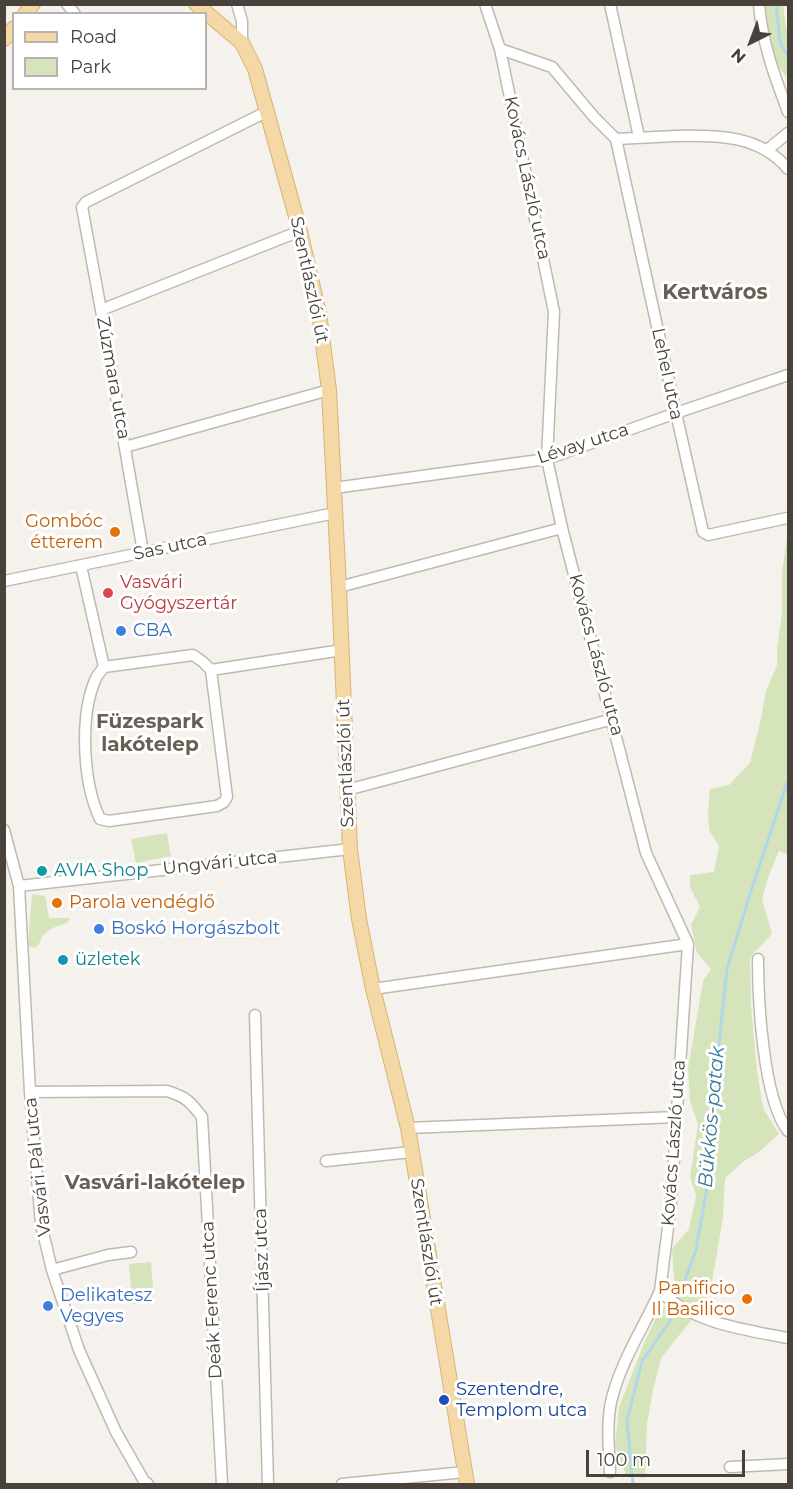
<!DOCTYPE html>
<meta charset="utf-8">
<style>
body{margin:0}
#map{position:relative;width:793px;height:1489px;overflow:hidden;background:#f5f2ed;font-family:Montserrat,sans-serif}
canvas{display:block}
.frame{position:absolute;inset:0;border:6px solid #49423b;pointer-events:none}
.legend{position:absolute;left:12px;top:12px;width:195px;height:78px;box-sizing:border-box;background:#fff;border:2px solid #b6b3b1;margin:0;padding:8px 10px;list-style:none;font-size:18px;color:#49423b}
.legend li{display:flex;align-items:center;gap:12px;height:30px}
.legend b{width:30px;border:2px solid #b6b3b1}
.north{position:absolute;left:721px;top:12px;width:60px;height:60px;-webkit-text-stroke:4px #fff;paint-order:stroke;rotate:222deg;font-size:16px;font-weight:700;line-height:24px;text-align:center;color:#49423b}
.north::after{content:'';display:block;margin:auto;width:21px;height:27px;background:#49423b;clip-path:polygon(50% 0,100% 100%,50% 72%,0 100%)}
.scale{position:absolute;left:586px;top:1450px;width:159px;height:27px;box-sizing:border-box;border:3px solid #49423b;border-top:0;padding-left:8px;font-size:18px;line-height:21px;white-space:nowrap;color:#49423b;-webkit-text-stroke:4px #fff;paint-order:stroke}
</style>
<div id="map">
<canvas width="793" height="1489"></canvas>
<div class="frame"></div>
<ul class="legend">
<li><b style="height:8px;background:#f4d8a6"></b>Road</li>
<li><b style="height:16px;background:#d5e4ba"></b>Park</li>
</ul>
<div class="north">N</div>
<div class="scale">100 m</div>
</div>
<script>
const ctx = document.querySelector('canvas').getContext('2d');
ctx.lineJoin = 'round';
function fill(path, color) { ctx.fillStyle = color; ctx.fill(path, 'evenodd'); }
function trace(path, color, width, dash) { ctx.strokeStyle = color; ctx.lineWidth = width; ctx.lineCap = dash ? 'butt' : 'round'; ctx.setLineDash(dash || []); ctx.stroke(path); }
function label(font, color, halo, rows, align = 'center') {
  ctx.font = font + ' Montserrat,sans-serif'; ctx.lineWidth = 6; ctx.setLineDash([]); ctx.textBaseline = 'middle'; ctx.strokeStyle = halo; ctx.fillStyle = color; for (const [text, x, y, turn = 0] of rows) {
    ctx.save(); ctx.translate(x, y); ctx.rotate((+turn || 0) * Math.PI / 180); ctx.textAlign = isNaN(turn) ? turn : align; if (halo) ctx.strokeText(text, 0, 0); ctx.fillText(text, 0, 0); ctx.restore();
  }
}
fill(new Path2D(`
 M765,5H783L786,27L788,33V78C785,75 781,71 779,67C772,54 762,18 765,5Z
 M788,530V855L779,851L768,878L762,899L772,934L750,957L751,1005L757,1071L763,1108L779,1134L759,1152L744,1161L725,1178L723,1217L711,1288L704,1304L661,1358L653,1390L647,1424L645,1478L626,1475L615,1445L619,1407L644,1343L657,1316L675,1292L672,1249L689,1229L696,1196L690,1177L698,1124L690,1101L688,1069L703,981L711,969L697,953L691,925L700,907L690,887V875L714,872L719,846L709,830L708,813L710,789L729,785L750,763L761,719L766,691L777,665V648L782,613V573Z
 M167,833L171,856L136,863L131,839Z
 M32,894L45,896L49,918H70L67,923C55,927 42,930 39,945L34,948L28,945Z
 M151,1262L154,1302L132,1304L129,1264Z`), '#d5e4ba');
trace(new Path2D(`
 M776,4L780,42L788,56
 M633,1484L627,1421L642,1361L670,1321L696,1250L714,1148L716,1072L727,969L751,891L788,780`), '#b0d7ea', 3);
const minor = new Path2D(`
 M67,4L75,14
 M237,4L242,21V43
 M485,4L500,49L554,312L547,459L562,528L646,853L688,944L671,1204L660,1291C692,1323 746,1330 788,1338
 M610,4L639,137
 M759,4C762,43 775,77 788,112
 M500,49L552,67L594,117L616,139L676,413L703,532L708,535L787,518
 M616,139C636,138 656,137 676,136C717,135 760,135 788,169
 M767,150L788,133
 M101,310L300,231
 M125,447L329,390
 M334,488L547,459L676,413L788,375
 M143,552L101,310L82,207L86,202L268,111
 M81,566L104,667
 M4,581L335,513
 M339,587L562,528
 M193,655L203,662L211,670L227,797L224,802L217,806L109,821L100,819C83,783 79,716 96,678C98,674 101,671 104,667Z
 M211,670L342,650
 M347,790L613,719
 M4,830L19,886L30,1092L41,1224L52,1270L79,1350L116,1432L144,1481L148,1484
 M19,886L350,849
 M758,959C758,1001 763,1099 788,1131
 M373,989L688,944
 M255,1015L268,1484
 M30,1092L167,1091C186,1097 190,1101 202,1117L222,1484
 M408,1128L677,1117
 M326,1161L411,1152
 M52,1270L108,1255L131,1252
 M730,1467L788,1464
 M610,1472C609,1448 606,1421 612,1398C622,1359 644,1327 660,1291
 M342,1484L465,1472`);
const major = new Path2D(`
 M196,4L242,43L255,69L300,231L319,313L329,390L339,587L350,849L359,919L373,989L408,1128L467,1484
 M25,14L33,4
 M4,39L14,28`);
trace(minor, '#c0b9b0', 13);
trace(major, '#d9b377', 16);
trace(minor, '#fff', 10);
trace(major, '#f4d8a6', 14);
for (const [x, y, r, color] of [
 [115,532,6,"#e8710a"],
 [108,593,6,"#e0444e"],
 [121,631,6,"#3f7fe0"],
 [42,871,6,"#0f9aa8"],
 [57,903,6,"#e8710a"],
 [99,929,6,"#3f7fe0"],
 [63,960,6,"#0f9aa8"],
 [747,1299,6,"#e8710a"],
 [48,1306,6,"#3f7fe0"],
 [444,1400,6,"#1a4fb4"]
]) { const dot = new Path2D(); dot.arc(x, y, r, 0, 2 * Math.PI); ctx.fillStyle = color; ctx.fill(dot); trace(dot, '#fff', 2); }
label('18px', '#49423b', '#fff', [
 ["Kovács László utca",527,178,78],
 ["Szentlászlói út",309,280,78],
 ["Lehel utca",667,374,78],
 ["Zúzmara utca",113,378,80],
 ["Lévay utca",583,444,-18],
 ["Sas utca",170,547,-12],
 ["Kovács László utca",596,655,75],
 ["Szentlászlói út",346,763,-92],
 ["Ungvári utca",220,863,-6],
 ["Kovács László utca",674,1143,-86],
 ["Vasvári Pál utca",38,1167,-96],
 ["Szentlászlói út",426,1242,81],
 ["Íjász utca",262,1250,-92],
 ["Deák Ferenc utca",212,1300,-93]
]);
label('18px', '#c56008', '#fff', [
 ["Gombóc",103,522],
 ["étterem",103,543],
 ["Parola vendéglő",69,903,"left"],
 ["Panificio",735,1289],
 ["Il Basilico",735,1310]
], 'right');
label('18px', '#be3a42', '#fff', [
 ["Vasvári",120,583],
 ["Gyógyszertár",120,604]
], 'left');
label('18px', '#366cbe', '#fff', [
 ["CBA",133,631],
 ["Boskó Horgászbolt",111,929],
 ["Delikatesz",60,1296],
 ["Vegyes",60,1317]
], 'left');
label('18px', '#0d838f', '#fff', [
 ["AVIA Shop",54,871],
 ["üzletek",75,960]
], 'left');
label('18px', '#164399', '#fff', [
 ["Szentendre,",456,1390],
 ["Templom utca",456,1411]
], 'left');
label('bold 20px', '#6b5f53', '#fff', [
 ["Füzespark",150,722],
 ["lakótelep",150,745],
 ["Vasvári-lakótelep",155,1183]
]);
label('italic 20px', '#3a7a9c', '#fff', [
 ["Bükkös-patak",712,1117,-85]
]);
label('bold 21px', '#6b5f53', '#fff', [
 ["Kertváros",715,293]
]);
</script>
